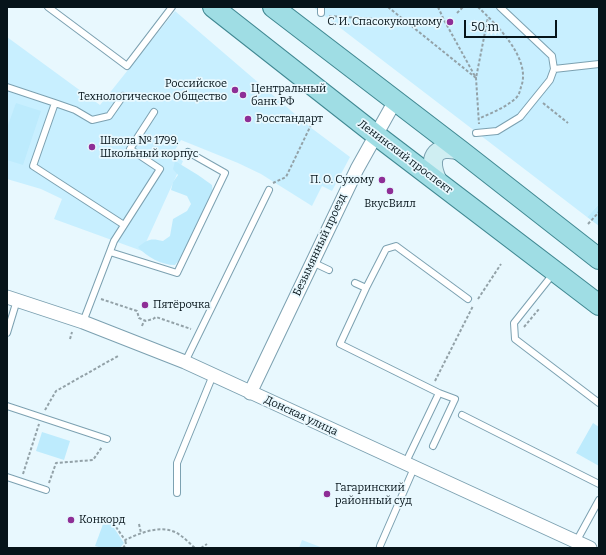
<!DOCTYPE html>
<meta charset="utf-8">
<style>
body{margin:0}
#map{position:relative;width:606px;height:555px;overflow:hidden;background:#e8f8fe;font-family:Bitter,serif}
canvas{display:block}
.frame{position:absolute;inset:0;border:8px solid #06141a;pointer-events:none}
.scale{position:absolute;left:464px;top:20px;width:93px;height:18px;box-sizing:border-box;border:2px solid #06141a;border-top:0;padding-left:5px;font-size:12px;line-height:14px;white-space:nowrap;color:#06141a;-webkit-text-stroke:3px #e8f8fe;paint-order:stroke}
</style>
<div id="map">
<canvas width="606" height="555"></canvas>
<div class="frame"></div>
<div class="scale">50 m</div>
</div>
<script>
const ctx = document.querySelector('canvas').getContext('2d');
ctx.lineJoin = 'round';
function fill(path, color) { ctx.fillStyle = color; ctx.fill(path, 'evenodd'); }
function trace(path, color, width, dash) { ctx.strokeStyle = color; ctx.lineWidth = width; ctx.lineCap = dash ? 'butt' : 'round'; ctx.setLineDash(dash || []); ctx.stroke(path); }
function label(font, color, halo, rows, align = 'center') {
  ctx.font = font + ' Bitter,serif'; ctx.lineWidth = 3.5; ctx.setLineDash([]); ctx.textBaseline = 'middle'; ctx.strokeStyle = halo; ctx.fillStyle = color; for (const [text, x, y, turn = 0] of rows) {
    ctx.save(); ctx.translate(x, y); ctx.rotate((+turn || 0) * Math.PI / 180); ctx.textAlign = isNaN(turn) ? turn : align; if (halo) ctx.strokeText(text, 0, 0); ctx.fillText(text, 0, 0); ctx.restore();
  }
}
fill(new Path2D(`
 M313,7H599V204L587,217Z
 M175,11L310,127L350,157L332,191L322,186L312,206L261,174L238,163L181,140L172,155L183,161L142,251L54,219L62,199L41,189L7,179V37L100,105Z
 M302,540L323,548H299Z`), '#c8efff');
fill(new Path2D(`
 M16,103L41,111L23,165L7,160V128Z
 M175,161L198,175L212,185L213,194L180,259L175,265C161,265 147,257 138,247C148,239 151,238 163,241L170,236L173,219L187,211L191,204L187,196L171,190L173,182L178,175L173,169Z
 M599,204V226L587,217Z
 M593,423L599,427V466L576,453Z
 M42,432L70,441L64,460L36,451Z
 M106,516L124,543L120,548H102L95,546Z`), '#bdebfd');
const lane = new Path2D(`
 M48,7L127,66L172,7
 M321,13V7
 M554,69L599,64
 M7,87L55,103L33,166L124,225
 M55,103L75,110L92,120L109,116L123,96
 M476,133L497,131L520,117L550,80L554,69L552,56L500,7
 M110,252L177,273L225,173L188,152
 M312,262L329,270
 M553,274L514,323L515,339L599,403
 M355,283L366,288L386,249L396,246L468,299
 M366,288L340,344L439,393
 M83,322L114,241L160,169L130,149L154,112
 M7,333L17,300
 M185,362L269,190
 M7,406L107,439
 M462,415L599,484
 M405,464L439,393L455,399L433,446
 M7,477L46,490
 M177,493V463L213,375
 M576,542L599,500
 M380,546L414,468`);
const street = new Path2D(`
 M7,297L83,322L185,362L590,548
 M250,393L357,169L395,101`);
const secondary = new Path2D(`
 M439,183C426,159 434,143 461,151`);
const primary = new Path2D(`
 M213,7L376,135L599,305
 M273,7L461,151L599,259`);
trace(lane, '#7ca1b1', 8);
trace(street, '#7ca1b1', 15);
trace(secondary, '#7ca1b1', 20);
trace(primary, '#408892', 22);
trace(new Path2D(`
 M388,7L476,78L488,17
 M438,7L444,20L476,78L479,124
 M478,7C496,24 532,59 521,87C520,91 519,95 516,98C505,108 491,113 478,119
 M457,13L463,7
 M329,16L406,21L444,20
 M543,103L568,123
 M273,183L286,177L310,127L315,120
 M588,224L599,212
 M101,299L137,311L139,318L146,321L153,319L156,317L191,329
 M478,299L501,264
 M142,326L144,321
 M524,327L539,309
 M70,339L72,332
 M435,381L473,306
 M45,410L56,391L118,356
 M23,474L39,424
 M49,483L56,463L93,460L102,447
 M139,524L141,533
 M116,527L125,540C140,533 159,525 175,532C183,536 189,543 195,548
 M123,548L126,544L125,540
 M201,548L207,544`), '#93a2a8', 2, [3, 2]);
trace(lane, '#fff', 6);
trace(street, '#fff', 13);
trace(secondary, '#cfeef2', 18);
trace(primary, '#9fdde4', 20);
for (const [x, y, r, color] of [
 [450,22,4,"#8e2e96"],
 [235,90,4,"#8e2e96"],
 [243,95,4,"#8e2e96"],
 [248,119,4,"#8e2e96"],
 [92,147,4,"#8e2e96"],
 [382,180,4,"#8e2e96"],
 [390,191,4,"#8e2e96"],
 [145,305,4,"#8e2e96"],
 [327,494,4,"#8e2e96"],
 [71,520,4,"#8e2e96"]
]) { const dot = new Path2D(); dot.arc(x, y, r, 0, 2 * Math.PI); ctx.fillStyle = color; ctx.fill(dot); trace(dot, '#e8f8fe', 1.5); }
label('11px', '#06141a', '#e8f8fe', [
 ["С. И. Спасокукоцкому",442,22,"right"],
 ["Российское",227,84,"right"],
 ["Технологическое Общество",227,97,"right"],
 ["Центральный",251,89],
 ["банк РФ",251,102],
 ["Росстандарт",256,119],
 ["Школа № 1799.",100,141],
 ["Школьный корпус",100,154],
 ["П. О. Сухому",374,180,"right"],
 ["ВкусВилл",390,204,"center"],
 ["Пятёрочка",153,305],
 ["Гагаринский",335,488],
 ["районный суд",335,501],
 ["Конкорд",79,520]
], 'left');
label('11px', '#06141a', '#e8f8fe', [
 ["Ленинский проспект",405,157,37],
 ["Безымянный проезд",320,245,-65],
 ["Донская улица",301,416,25]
]);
</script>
